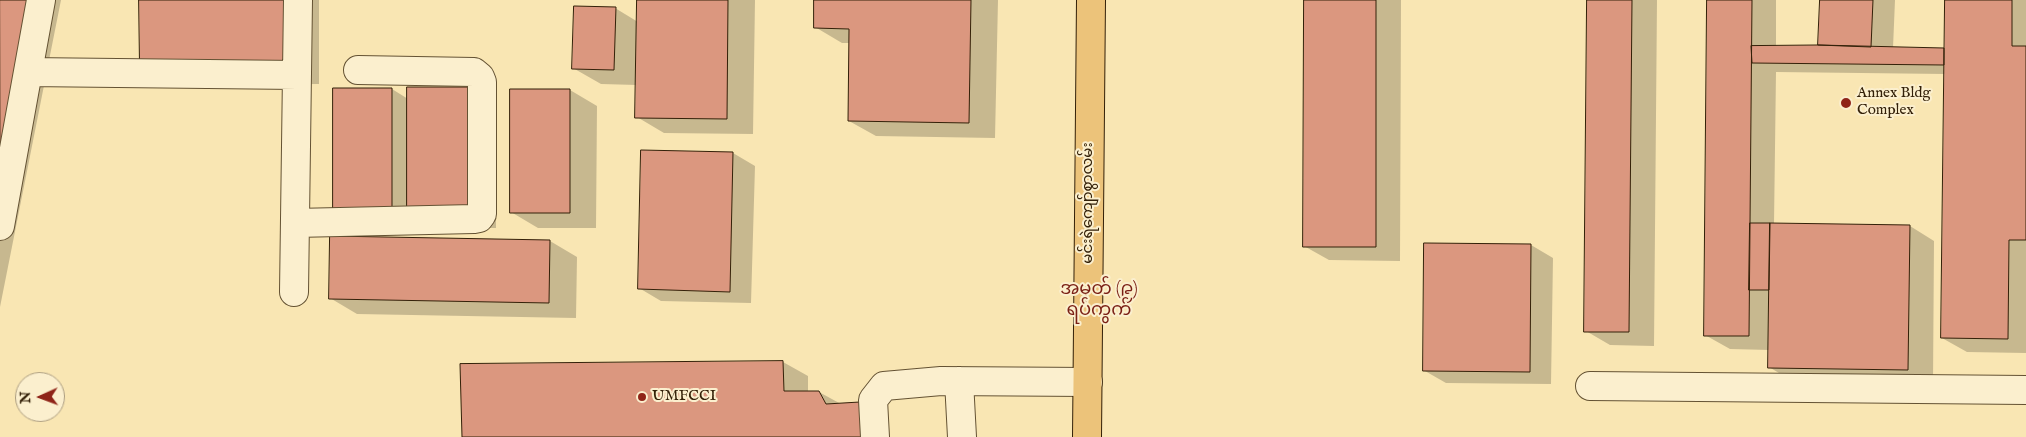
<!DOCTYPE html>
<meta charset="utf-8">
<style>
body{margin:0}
#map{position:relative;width:2026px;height:437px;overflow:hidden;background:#f9e6b3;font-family:"IM FELL English",serif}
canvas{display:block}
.north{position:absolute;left:15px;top:372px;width:50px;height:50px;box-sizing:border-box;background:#fbefce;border:1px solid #ab9c7f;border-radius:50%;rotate:268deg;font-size:14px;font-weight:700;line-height:20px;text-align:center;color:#332008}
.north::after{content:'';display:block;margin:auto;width:18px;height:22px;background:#8f2418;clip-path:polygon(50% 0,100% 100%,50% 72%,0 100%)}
</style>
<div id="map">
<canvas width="2026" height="437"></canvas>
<div class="north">N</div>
</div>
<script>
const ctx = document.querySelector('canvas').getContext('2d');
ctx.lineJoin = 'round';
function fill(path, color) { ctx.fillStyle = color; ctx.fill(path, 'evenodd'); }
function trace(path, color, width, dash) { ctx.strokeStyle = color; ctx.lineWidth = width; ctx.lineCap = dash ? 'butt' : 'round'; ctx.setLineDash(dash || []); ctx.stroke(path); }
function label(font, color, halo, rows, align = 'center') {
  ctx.font = font + ' "IM FELL English","Noto Sans Myanmar",serif'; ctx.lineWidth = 4; ctx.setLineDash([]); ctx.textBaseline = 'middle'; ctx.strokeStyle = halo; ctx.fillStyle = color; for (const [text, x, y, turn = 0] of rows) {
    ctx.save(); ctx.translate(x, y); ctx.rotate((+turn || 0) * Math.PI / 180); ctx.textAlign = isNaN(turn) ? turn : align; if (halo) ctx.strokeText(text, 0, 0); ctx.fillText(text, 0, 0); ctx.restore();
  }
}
fill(new Path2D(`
 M0,0H61L0,307Z
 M141,0H319V84L168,85Z
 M638,0H755L753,134L664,133L637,117V85L601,84L573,68L615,8L638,22Z
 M816,0H998L995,138L876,136L849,121L850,43H842L815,27Z
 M1305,0H1401L1400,261L1329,260L1304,246Z
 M1588,0H1657L1654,346L1610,345L1586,331Z
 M1708,0H1776V47L1819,46L1821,0H1895L1893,48L1945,50L1946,0H2026V353L1967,352L1942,338L1945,74L1776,72L1774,224L1910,226L1934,241L1933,383L1794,382L1769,367L1770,350L1730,349L1705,335Z
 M392,89L408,99L495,104L496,228H361Z
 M570,90L597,106L596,228H538L511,212Z
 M733,153L755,166L751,303L661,301L639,288Z
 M331,237L550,241L577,257L576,318L357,314L330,298Z
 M1531,245L1553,258L1551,384L1446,383L1425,371Z
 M783,362L808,376V392H819L841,404L885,437H463L462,365Z`), '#0003');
const building = new Path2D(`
 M0,0H31L0,156Z
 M139,0H292L293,69L140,70Z
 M637,0H728L727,119L635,118Z
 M814,0H971L969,123L848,121L849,29L814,28Z
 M1304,0H1376V247H1303Z
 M1587,0H1632L1629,332H1584Z
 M1707,0H1752L1749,336H1704Z
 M1820,0H1873L1871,47L1818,45Z
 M1945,0H2012V46H2026V240H2009L2008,339L1941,338Z
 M574,6L616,7L614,70L572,69Z
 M1818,45L1944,48V65L1752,63L1751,46Z
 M407,87H469V213H407Z
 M333,88H392V213H333Z
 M510,89H570V213H510Z
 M641,150L733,152L730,292L638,289Z
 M1750,223H1770L1769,290H1749Z
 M1770,223L1910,225L1908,370L1768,368Z
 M330,236L550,240L549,303L329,299Z
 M1424,243L1531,244L1530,372L1423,371Z
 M783,361L784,391H819L826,404L860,402L861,437H462L460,364Z`);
fill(building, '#db977f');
trace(building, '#332008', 1);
const minor = new Path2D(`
 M28,72L297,75
 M295,223L474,219L479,218L482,214V82L480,77L474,72L358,70
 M0,226L41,0
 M294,292L298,0
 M959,381L962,437
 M1590,386L2026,390
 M875,437L873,400L884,386L941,381L1088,382`);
const major = new Path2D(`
 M1087,437L1091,0`);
trace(minor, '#645233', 30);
trace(major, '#332008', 30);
trace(minor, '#fbefce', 28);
trace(major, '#ecc37a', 28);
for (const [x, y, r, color] of [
 [1846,103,6,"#8f2418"],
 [642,397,5,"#8f2418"]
]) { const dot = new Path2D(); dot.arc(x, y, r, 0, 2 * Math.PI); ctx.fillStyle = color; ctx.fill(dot); trace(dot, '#fbefce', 2); }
label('15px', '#332008', '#fbefce', [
 ["Annex Bldg",1857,94],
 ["Complex",1857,111],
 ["UMFCCI",652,397]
], 'left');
label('15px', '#332008', '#fbefce', [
 ["မင်းရဲကျော်စွာလမ်း",1089,203,-90]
]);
label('18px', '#7a1f14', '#fbefce', [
 ["အမှတ် (၉)",1099,290],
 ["ရပ်ကွက်",1099,311]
]);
</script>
